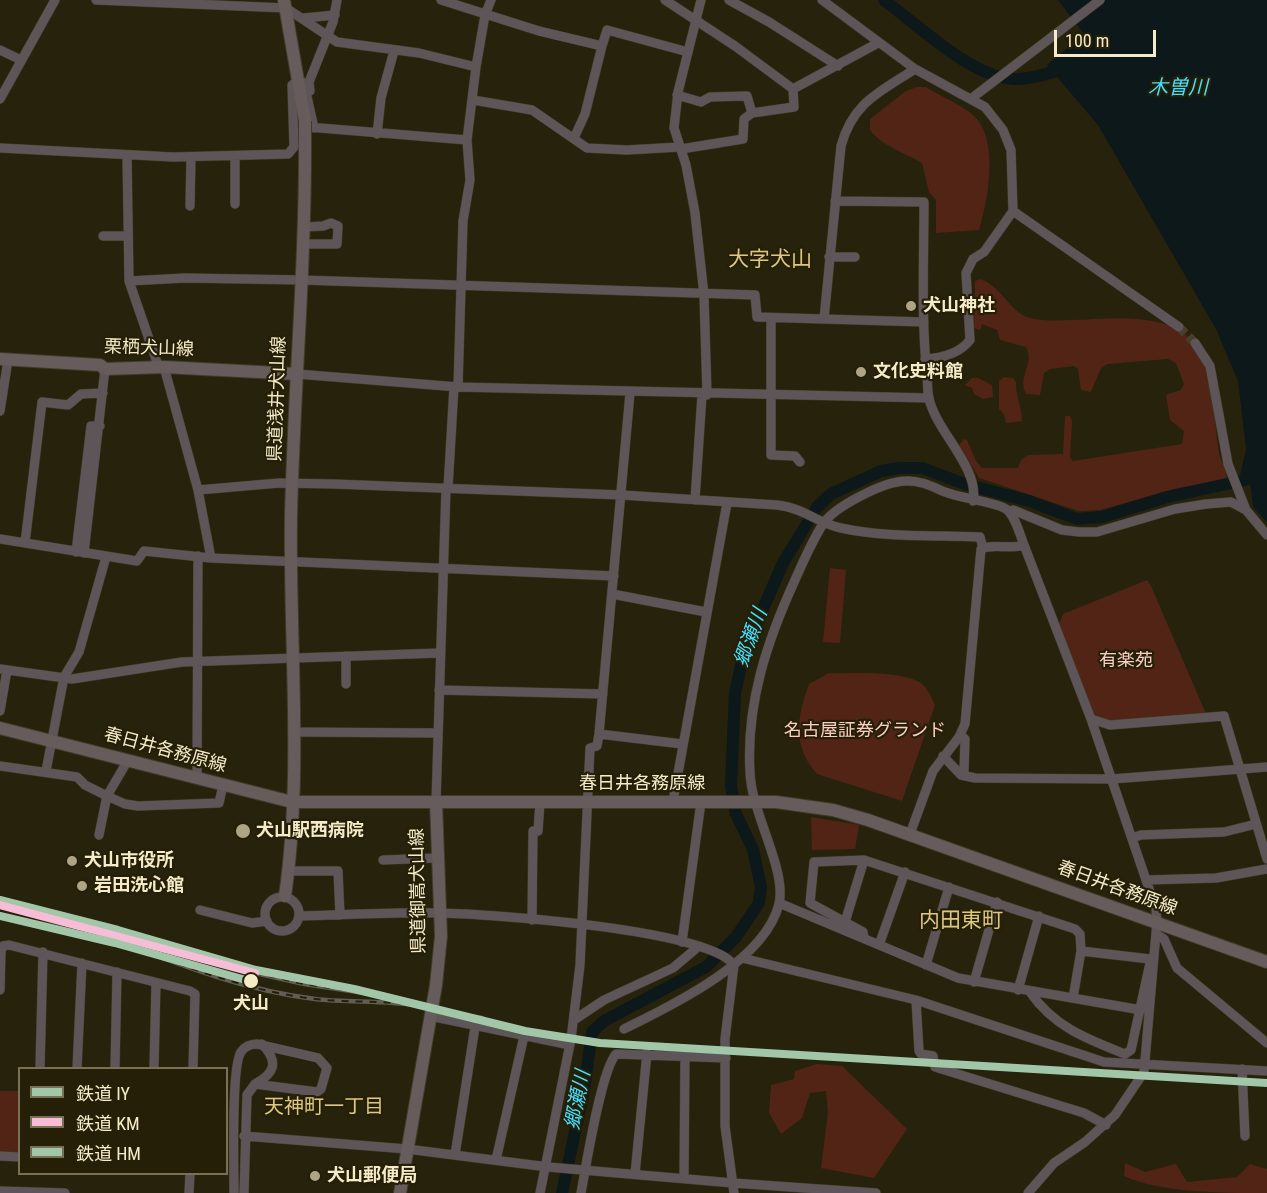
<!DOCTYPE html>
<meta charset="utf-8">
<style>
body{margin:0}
#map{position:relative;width:1267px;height:1193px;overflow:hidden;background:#27220c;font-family:"Roboto Condensed","Noto Sans JP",sans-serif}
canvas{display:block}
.legend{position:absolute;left:18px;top:1067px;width:210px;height:108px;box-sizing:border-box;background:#251f08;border:2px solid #787155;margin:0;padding:8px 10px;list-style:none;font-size:18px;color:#f5ebc8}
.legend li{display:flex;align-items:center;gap:12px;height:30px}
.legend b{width:30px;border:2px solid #787155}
.scale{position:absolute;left:1054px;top:30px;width:102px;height:27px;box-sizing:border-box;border:3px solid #f5ebc8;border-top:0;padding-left:8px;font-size:18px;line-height:21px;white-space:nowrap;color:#f5ebc8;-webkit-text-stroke:4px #251f08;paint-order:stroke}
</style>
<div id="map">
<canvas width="1267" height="1193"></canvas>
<ul class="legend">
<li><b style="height:8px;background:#a2c7a8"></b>鉄道 IY</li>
<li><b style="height:8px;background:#f7bdd7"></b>鉄道 KM</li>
<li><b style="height:8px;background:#a2c7a8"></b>鉄道 HM</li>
</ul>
<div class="scale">100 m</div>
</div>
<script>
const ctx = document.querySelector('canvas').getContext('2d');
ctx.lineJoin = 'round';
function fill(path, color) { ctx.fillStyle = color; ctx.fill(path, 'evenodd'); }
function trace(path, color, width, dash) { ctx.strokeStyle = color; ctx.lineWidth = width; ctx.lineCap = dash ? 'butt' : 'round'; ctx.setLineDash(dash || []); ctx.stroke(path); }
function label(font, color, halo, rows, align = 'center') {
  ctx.font = font + ' "Roboto Condensed","Noto Sans JP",sans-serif'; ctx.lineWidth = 4.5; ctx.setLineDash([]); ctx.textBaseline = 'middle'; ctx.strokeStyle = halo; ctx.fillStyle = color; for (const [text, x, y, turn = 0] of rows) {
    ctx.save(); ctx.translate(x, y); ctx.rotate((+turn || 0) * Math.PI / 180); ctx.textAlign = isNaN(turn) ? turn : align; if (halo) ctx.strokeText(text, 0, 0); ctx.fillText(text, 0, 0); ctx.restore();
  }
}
fill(new Path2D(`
 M917,87H926C940,96 960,104 973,115C1000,139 988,201 979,230L936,233V200L929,192L922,163C905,153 882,146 870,130V119L906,91Z
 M981,279C1005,289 1010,315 1034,319C1083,327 1178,298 1202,356C1209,371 1211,388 1213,404C1216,421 1216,438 1219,454C1222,463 1227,471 1227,480L1178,488L1100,510L1079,511L979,478L959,445L964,439L967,440L976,461L982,468H1018L1021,460L1028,455L1063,454L1065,416H1070L1072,421L1070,457L1073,461L1182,444L1184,431L1170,420L1166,395L1181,390L1184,384L1176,363L1168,359L1107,364L1101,368L1091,392L1081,390L1078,369L1074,366L1050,369L1044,373L1040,395L1026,394C1017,377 1035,364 1026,347L1000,340L997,330L982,324L980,330L974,328L975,281Z
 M1004,377L1013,378L1016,382C1015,395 1022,407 1022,421L1006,423L1004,414L999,409V381Z
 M972,378H978L992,385L993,397L983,399L974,394L972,388L965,385Z
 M830,568L846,570L840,643L823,642Z
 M1147,580L1151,586L1206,714L1115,721L1092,716L1058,627L1063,614Z
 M829,673C854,674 896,670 919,682C927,686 931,697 935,705L902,801L817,774C792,746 797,716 809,684Z
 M811,817L859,825L855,849L812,850Z
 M817,1064L842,1066L907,1129L874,1178L821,1168L828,1112L826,1091L810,1093L802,1118L781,1134L769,1113L771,1085L794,1079L795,1071Z
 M0,1091H19V1154L0,1152Z
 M1125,1163L1145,1172L1176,1164L1187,1182L1237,1177L1250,1164L1267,1169V1193C1224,1193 1160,1193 1124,1176Z`), '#522416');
fill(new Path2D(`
 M1058,0H1267V522L1253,507L1238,381L1216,329L1098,125L1047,65L1084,34Z`), '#0c1819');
trace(new Path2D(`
 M884,0C916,24 963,68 1000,77C1022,83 1047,74 1068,67
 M562,1193L584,1090L592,1032L604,1021L706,967L736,937L759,903L761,887L753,849L736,814L731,786L735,693L744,652L783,563L817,507L831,494L881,471L900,468H922L965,484L1029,501L1077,519L1102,517L1167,497L1245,480L1254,443L1267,432`), '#0c1819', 12);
trace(new Path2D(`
 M1179,327L1195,343`), '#464028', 9, [9, 4.5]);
const minor = new Path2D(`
 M96,0L286,8L337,42L419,53L476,67
 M441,0L539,31L602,46L607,30L688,52
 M665,0L735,46L793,89L878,43
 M701,0L678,92L674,128L686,165L695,213L704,295L707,395
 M729,0L769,22L838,66
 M822,0L915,69L985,107L1003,130L1011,150L1013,211L984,252L973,259L966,273L970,340C960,353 942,358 925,359
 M304,18L335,15
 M0,50L21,60
 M310,91L309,82L333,22L337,0
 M677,95L701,102L710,97L747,96L752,113
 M972,98L1100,0
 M0,99L55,0
 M473,100L532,110L587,148L627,150L680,147
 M308,127L467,140
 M377,134L381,98L394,51
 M574,138L585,114L602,46
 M0,148L173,157L288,154L294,147L292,85L299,81L304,83L314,128
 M681,149L743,139L744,119L752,113L794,107L793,89
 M127,155L129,281L159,368
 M235,156V204
 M835,201L924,202C924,259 921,318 927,375C928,383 927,391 929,398C935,430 980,468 973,501
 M190,206L191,157
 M1013,211L1179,327
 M103,236H126
 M303,244H337L338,226L331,223L323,226L304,227
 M829,257H855
 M129,281L185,278L302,280L755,295L757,317L924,322
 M771,318V455L795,456L800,462
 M824,319L841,146C853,102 880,92 915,69
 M1195,343L1210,366L1228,464L1246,510L1267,535
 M164,367L198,490L211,558
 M297,374L458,387L929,398
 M458,387L463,221L470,180L467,140L476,67L485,15L491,0
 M0,411L8,360
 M448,488L454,387
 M198,490L279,483L334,484L622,495L777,505C805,508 816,523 841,528C886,538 934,535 980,537L983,548
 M695,500L702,395
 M1009,512L1013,510L1062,530L1079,532H1097L1175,509L1206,504L1231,502L1246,510
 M0,539L137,561L144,551L211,558L614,576
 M25,543L42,402L68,405L81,394L103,393
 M76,552L91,426H100
 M84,553L105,369
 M612,594L706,612
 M346,656V684
 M0,669L72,679L182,662L440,653
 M439,690L603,694
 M0,711L7,670
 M1091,719L1110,725L1224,716L1267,859
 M293,732L438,733
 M599,734L682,744
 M960,735L965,739L964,771L961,775
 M943,756L961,775L975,778L1112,779L1267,767
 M128,760L107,796L125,804L138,806L219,803L223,785
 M0,766L77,777L85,785L107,796L99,835
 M46,771L64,677L79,652L106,557
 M197,777L198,556
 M673,801L727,503
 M436,802L446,488
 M910,834L933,771L959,737L965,724L981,549C993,543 1010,550 1024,545
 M1132,838L1141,835L1224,832L1256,824
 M383,860L436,858
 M288,871H338L340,915
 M1146,880L1216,878L1267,869
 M265 914a17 17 0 1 1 34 0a17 17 0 1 1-34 0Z
 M779,903L958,978L1141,1010
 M200,910L252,923L267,921
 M299,916C346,915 393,912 440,913C488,914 709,929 734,965
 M532,920L533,831H538L540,802
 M845,922L864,860
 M1156,934L1164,939L1177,968L1267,1043
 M864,938L863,932L810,903L814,862L864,860L1075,929L1080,934L1081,951L1150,959
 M682,942L701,802
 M879,945L905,872
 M742,958L916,1000L1104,1062L1267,1071
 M734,965L725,1039V1126L734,1193
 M926,965L949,887
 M974,982L997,902
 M0,990L1,951L3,946L9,945L190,991L195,994L193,1068
 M1018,990L1039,916
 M1030,992C1054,1027 1087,1039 1125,1054L1131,1050L1150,963
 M1073,998L1081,951
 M916,1000L919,1051L921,1054L933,1056L935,1067L1084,1113L1106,1125
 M430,1016L570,1045
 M574,1020L604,1000L673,968L699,946
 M624,1029C673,1005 765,961 779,904C787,869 751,813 750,772C746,704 767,641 795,580C803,562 812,541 823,524C835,506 885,481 906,481C920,480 933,487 945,492C960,498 996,502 1006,509C1015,515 1020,535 1024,545L1091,719L1156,909L1157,921L1144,1072L1115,1115L1085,1142L1054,1163L1028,1193
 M40,1068L43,952
 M77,1068L82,963
 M115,1068L117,972
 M154,1068L156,983
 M1242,1069L1245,1136
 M255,1084C275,1073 279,1062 262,1044
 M244,1136L407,1149L548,1167L733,1183L876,1193
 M455,1155L475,1027
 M0,1156L20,1157
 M496,1160L524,1036
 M635,1174L647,1053
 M684,1178L685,1056
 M0,1191L65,1193
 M189,1193L190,1174
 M234,1193C234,1170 231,1066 241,1052C245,1046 251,1044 257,1044L318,1058L327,1068L321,1089L317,1092L255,1084L247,1095L244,1193
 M540,1193L571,1039L580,965L590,748L597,746L599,734L630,393
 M581,1193C586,1166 601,1071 616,1054L726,1058`);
const major = new Path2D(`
 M284,0L305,121
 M0,359L100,365L105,369L164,367L297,374
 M0,728L292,802H776L833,810L868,820L1267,962
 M285,896C303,771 289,641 291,515C294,388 306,261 305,133
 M400,1193L436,985L441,936L436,802`);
trace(minor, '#413c29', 10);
trace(major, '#413c29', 14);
trace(minor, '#5d5557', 9);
trace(major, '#665c5c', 12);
const rail = new Path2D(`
 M126,944C187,968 249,991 315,999C350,1003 385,1000 420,1006
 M255,973L304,984L377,995
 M443,1012L482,1018`);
trace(rail, '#625c53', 4.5);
trace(rail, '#251f08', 2, [7]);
const majorBridge = new Path2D(`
 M305,121V133`);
trace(majorBridge, '#413c29', 14, []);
trace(majorBridge, '#665c5c', 12);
trace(new Path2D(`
 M0,900L118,930L256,970L354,989L525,1031L600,1043L1267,1083`), '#a2c7a8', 8);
trace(new Path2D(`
 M0,905L255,973`), '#f7bdd7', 8);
trace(new Path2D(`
 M0,916L115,943L253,982`), '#a2c7a8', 8);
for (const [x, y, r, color] of [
 [911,306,6,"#ada586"],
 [861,372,6,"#ada586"],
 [243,831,8,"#ada586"],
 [72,861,6,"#ada586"],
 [82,886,6,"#ada586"],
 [251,981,8,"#f5ebc8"],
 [315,1176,6,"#ada586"]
]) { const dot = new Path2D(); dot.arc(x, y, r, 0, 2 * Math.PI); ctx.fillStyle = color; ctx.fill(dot); trace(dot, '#251f08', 2); }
label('bold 18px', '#f5ebc8', '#251f08', [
 ["犬山神社",923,306],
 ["文化史料館",873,372],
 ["犬山駅西病院",256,831],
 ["犬山市役所",84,861],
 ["岩田洗心館",94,886],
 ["犬山郵便局",327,1176]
], 'left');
label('18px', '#f5ebc8', '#251f08', [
 ["栗栖犬山線",149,349,2],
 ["県道浅井犬山線",278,399,-88],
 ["春日井各務原線",165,751,15],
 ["春日井各務原線",642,784],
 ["春日井各務原線",1117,889,20],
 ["県道御嵩犬山線",419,891,-91]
]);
label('18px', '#facec3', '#251f08', [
 ["有楽苑",1126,661],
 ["名古屋証券グランド",865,731]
]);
label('bold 18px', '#f5ebc8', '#251f08', [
 ["犬山",251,1004]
]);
label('italic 20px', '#43dffd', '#251f08', [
 ["木曽川",1178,89],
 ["郷瀬川",752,638,-70],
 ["郷瀬川",579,1100,-79]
]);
label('20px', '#dcc880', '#251f08', [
 ["天神町一丁目",324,1108]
]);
label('21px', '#dcc880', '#251f08', [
 ["大字犬山",770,261],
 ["内田東町",961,922]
]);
</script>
